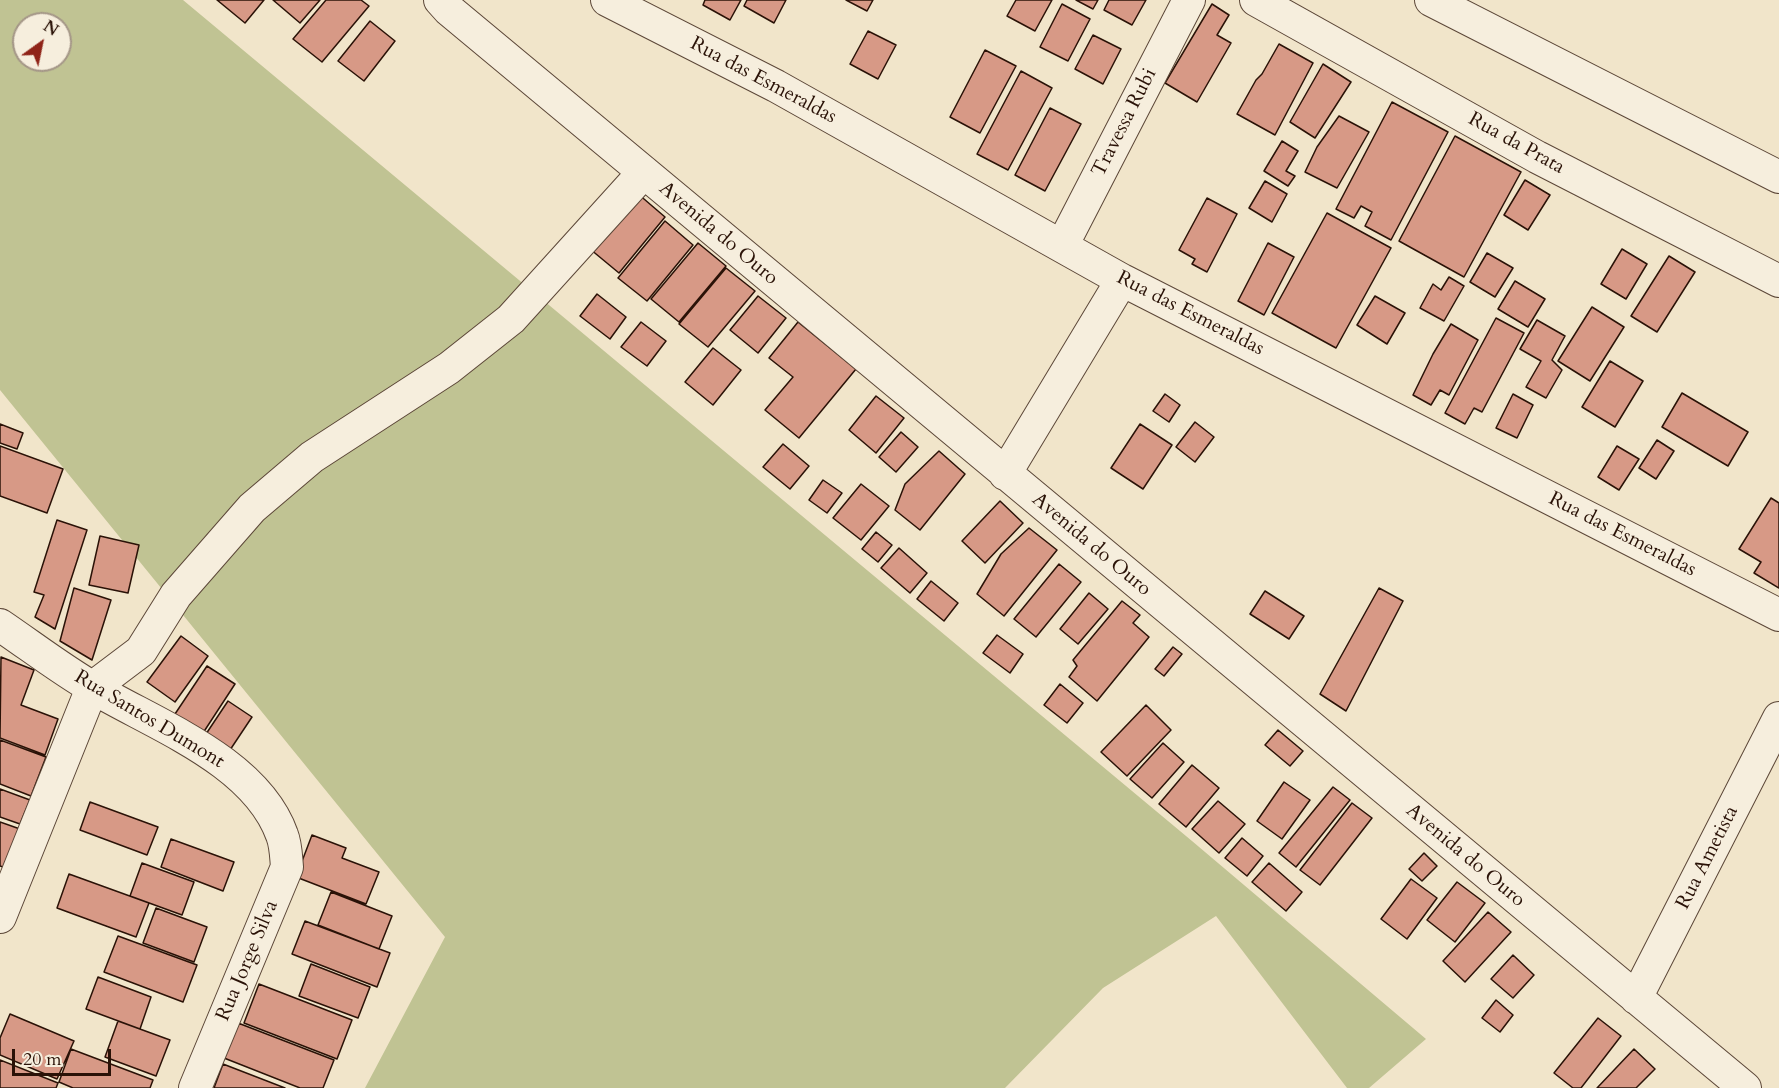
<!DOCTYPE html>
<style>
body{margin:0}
#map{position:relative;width:1779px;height:1088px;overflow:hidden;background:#f1e5ca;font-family:Cardo,serif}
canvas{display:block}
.north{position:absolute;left:12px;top:12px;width:60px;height:60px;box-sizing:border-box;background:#f6eedd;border:2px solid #a49687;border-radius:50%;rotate:33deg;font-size:16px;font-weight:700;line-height:24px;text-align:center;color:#2a1207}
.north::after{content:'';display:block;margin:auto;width:21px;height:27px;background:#8f2418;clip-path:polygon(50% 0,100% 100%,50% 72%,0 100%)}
.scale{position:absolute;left:12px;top:1049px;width:99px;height:27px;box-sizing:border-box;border:3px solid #2a1207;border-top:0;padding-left:8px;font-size:18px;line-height:21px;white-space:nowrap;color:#2a1207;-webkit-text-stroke:4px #f6eedd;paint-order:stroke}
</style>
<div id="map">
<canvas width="1779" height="1088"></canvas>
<div class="north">N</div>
<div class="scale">20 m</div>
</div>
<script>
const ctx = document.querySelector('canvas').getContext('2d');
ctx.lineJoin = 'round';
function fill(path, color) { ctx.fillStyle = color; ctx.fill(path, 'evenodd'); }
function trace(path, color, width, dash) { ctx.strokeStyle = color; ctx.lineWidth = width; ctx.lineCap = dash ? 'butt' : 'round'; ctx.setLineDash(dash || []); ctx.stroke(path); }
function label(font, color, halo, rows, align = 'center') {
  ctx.font = font + ' Cardo,serif'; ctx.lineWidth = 6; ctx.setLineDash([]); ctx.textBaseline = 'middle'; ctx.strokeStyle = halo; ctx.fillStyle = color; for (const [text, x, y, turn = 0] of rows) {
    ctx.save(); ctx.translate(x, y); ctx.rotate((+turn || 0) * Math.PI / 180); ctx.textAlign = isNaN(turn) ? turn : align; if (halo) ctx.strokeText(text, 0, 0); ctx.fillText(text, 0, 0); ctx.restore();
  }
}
fill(new Path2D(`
 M0,0H183L1192,841L1426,1039L1369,1088H1347L1216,916L1103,988L1005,1088H365L445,937L0,390ZM24,24H60V60H24Z`), '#c0c393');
const building = new Path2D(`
 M217,0H264L245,23Z
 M273,0H320L300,23Z
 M326,0H361L369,6L322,62L293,39Z
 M705,0H741L730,20L703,5Z
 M747,0H786L774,23L744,6Z
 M846,0H873L867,11Z
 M1016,0H1052L1035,31L1007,16Z
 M1076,0H1098L1093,9Z
 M1109,0H1146L1132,25L1104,10Z
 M1062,4L1090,19L1068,61L1040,47Z
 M1212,4L1229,15L1217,35L1231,43L1197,102L1165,83Z
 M370,21L395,41L364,81L338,61Z
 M868,31L896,45L878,79L850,64Z
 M1093,35L1121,49L1103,84L1075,69Z
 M1279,44L1313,63L1275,135L1237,114L1256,80L1262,74Z
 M985,50L1016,66L980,133L950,117Z
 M1323,64L1351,82L1315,138L1290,122Z
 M1021,71L1052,88L1008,170L977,154Z
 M1392,102L1448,132L1391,240L1365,226L1372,212L1361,206L1354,218L1336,209Z
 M1050,108L1081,124L1045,191L1015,175Z
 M1339,116L1369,132L1337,188L1305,172L1317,147Z
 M1455,136L1521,172L1464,277L1399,241Z
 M1282,141L1298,151L1286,171L1295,176L1288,186L1264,171Z
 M1525,180L1550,195L1528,230L1504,215Z
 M1265,181L1287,194L1272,222L1249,208Z
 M637,193L665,217L619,273L590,249Z
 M1207,198L1237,214L1207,272L1192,264L1195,259L1179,250Z
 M1327,213L1391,248L1336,348L1272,313Z
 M665,221L693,245L647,301L618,278Z
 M698,243L726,266L679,322L651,299Z
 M1268,243L1294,257L1264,315L1238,301Z
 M1622,249L1647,264L1626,299L1601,284Z
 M1487,253L1513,268L1495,297L1470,282Z
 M1669,256L1695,272L1657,332L1631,316Z
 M726,268L755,291L708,347L679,324Z
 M1449,277L1464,286L1444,321L1420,308L1433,284L1441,290Z
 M1515,281L1545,299L1528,327L1498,309Z
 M597,294L626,317L610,339L580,316Z
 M758,296L786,318L758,353L730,330Z
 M1375,296L1405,313L1387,344L1357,325Z
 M1592,307L1624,327L1590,381L1558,361Z
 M1496,318L1524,333L1482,412L1474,408L1465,424L1445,413Z
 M1537,320L1565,336L1552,360L1562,370L1546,398L1526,387L1541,361L1520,349Z
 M641,322L666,341L647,366L621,347Z
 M798,322L856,369L799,438L765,410L793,377L769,358Z
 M1451,324L1478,340L1449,395L1440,390L1431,405L1413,395L1433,354Z
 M713,348L741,370L713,405L685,382Z
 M1610,361L1643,381L1615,427L1582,407Z
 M1682,393L1748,432L1728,466L1662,427Z
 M1165,394L1180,405L1169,422L1153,411Z
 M1513,394L1533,405L1517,438L1496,428Z
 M876,396L904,418L876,453L849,430Z
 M1195,422L1214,437L1195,462L1176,447Z
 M0,424L23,433L17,449L0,443Z
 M1140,424L1172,445L1143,489L1111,468Z
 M901,432L918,447L896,472L879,457Z
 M1657,440L1674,451L1656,479L1639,468Z
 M783,444L809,466L790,489L763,467Z
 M0,446L63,469L47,513L0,496Z
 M1617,446L1639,459L1619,490L1598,477Z
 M939,451L965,474L920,530L895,510L905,484Z
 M823,480L842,493L827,513L809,500Z
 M861,484L889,506L861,540L833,518Z
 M1771,498L1779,503V588L1754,573L1761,562L1739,549Z
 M1000,501L1023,523L985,563L962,541Z
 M57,520L87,530L55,629L35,617L44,595L34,592Z
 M1029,528L1057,550L1004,616L977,594L1001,554Z
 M876,532L892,545L878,562L862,549Z
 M100,536L139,545L128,593L89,585Z
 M899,548L927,573L910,593L881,568Z
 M1059,564L1081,582L1036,637L1014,619Z
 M931,581L958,603L944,621L917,599Z
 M74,588L111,600L92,660L60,641Z
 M1379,588L1403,601L1346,711L1320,694Z
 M1265,591L1304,616L1289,639L1250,614Z
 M1089,593L1108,609L1078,644L1060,629Z
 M1122,601L1140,615L1133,623L1149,637L1097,701L1069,677L1077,666L1073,660Z
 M997,635L1023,654L1010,673L983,653Z
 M181,636L208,656L175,702L147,682Z
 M1173,647L1182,654L1164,676L1155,669Z
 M1,657L34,670L21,705L58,719L45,755L0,738Z
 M207,666L235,684L203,733L175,714Z
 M1060,684L1083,703L1067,723L1044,705Z
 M228,701L252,717L228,753L204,737Z
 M1146,705L1171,730L1127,776L1101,752Z
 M1278,730L1303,751L1290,766L1265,745Z
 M0,740L46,757L31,796L0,784Z
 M1163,743L1184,762L1152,798L1130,779Z
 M1192,765L1219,788L1186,827L1159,804Z
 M1284,782L1310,800L1282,839L1257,821Z
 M1333,787L1350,800L1296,867L1279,853Z
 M0,789L30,800L20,824L0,817Z
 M1218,801L1245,824L1219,853L1192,829Z
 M90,802L158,827L147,855L80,830Z
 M1352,803L1372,818L1320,885L1300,870Z
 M0,822L20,829L6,868L0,866Z
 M312,835L346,848L342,858L379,872L366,904L296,877Z
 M1242,838L1263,856L1247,876L1225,858Z
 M171,839L234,862L223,891L161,867Z
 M1424,853L1437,866L1422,881L1409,869Z
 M142,863L194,882L182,915L130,896Z
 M1269,863L1302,892L1286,911L1252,882Z
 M69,874L149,903L136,937L57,908Z
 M1411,879L1437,898L1407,939L1381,919Z
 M1457,882L1485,903L1455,942L1427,920Z
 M331,892L392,916L379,949L318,925Z
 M156,908L207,927L194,962L143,943Z
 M1488,912L1511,932L1465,982L1443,961Z
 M305,921L390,953L377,987L292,954Z
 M118,936L197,965L183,1002L104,972Z
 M1513,955L1534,975L1513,998L1491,979Z
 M311,964L370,987L358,1018L299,996Z
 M98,977L151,997L140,1029L86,1009Z
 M259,984L352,1020L337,1059L244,1023Z
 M1496,1000L1513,1015L1500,1032L1482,1018Z
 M10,1014L74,1041L57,1079L0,1055V1038Z
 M1598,1018L1621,1036L1581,1088H1573L1554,1073Z
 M118,1021L170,1040L156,1076L105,1057Z
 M238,1023L334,1060L323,1088H300L224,1058Z
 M71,1049L153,1080L150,1088H73L59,1082Z
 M1634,1049L1655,1069L1636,1088H1597Z
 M0,1060L58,1083L56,1088H0Z
 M223,1064L285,1088H214Z`);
fill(building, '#d79986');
trace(building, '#2a1207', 1.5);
const street = new Path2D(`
 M440,0L449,10L1745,1088
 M607,0L776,86L1122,280L1779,615
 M1256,0L1537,157L1779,281
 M1431,0L1779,177
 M1062,246L1189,0
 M1005,474L1122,280
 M0,625C31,646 62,670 95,689C158,726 256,762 282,835C286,845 286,857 287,867L195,1088
 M0,917L92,688L141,651L176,595L252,508L312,457L449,368L511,319L644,172
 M1636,998L1779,718`);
trace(street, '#5c4738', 34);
trace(street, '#f6eedd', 32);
label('20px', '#2a1207', '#f6eedd', [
 ["Rua das Esmeraldas",763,81,28],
 ["Travessa Rubi",1125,123,-63],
 ["Rua da Prata",1516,144,29],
 ["Avenida do Ouro",718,234,40],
 ["Rua das Esmeraldas",1190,314,27],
 ["Rua das Esmeraldas",1622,535,27],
 ["Avenida do Ouro",1091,545,40],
 ["Rua Santos Dumont",149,720,31],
 ["Avenida do Ouro",1465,856,40],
 ["Rua Ametista",1708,858,-63],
 ["Rua Jorge Silva",248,961,-67]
]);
</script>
